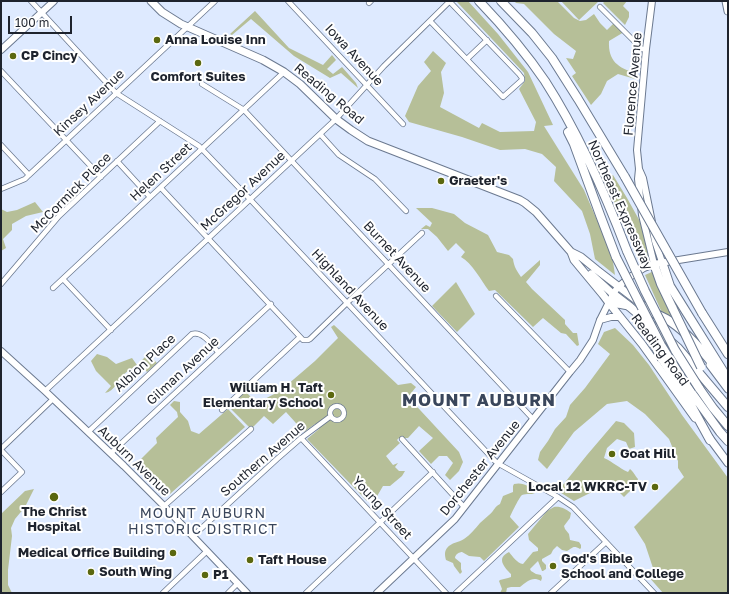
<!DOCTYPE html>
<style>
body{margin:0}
#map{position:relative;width:729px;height:594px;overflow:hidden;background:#deeaff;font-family:"Golos Text",sans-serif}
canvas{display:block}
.frame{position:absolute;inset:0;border:2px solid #1e232d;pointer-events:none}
.scale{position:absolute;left:8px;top:16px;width:64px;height:18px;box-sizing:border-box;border:2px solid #1e232d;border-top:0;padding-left:5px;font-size:12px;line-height:14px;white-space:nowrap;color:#1e232d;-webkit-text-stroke:3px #fff;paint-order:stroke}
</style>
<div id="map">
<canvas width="729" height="594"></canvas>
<div class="frame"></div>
<div class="scale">100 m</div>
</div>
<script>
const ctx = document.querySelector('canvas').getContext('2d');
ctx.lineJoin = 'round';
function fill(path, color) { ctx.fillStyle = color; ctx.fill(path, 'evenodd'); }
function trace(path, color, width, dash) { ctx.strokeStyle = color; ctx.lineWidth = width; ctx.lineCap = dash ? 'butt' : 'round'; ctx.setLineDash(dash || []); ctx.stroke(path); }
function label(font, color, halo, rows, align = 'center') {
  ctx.font = font + ' "Golos Text",sans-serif'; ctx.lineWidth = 4; ctx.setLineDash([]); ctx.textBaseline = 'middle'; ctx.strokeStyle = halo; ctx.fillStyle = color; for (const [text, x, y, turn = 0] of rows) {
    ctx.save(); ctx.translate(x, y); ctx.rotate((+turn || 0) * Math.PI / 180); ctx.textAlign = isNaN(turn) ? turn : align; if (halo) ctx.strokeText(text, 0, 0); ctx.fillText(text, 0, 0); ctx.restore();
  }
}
fill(new Path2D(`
 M458,1H468L498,34L528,72L553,125L544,126L584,190L612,255L615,275L595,259L590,234L582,211L554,181L556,167L542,154L525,149L500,150L462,137L409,122L405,116L418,86L431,71L424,62L433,51L446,63L441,72L444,93L440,107L479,128L482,123L500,132L534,131L536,122L519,89L525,81L524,73L457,2Z
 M514,1H557L574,18L580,21L586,20L594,14L600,23L607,30L615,22L624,32L609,41C608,61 618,68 636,73L635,79L618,74L607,81L601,94L591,105L572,76L576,73L566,58L573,59L576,51L554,34L524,4L516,3Z
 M561,1H599L579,20Z
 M605,1H627L623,6L629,12V17L625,25L603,3Z
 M255,11L289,48L323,65L332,55L336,60L327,69L333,74L342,67L356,83L358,88L341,73L330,78L294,56L251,19L232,35L230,34Z
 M613,175L627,198L642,225L648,255L645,259L639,261L605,180Z
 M35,202L43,212L26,216L12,224V230L3,239L6,248L1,251V209L7,212L17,210Z
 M416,208H432L454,214L465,223L488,235L497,252L509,255L513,259C514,267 517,271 521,277L540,260V265L526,282L532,289L565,320V324L573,333H577L579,345L577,346L566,334L561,333L543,318L533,327L495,290L489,291C481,280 472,263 461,257L465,252L456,243L448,251L437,237L428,229H421L426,225L430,227L432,223Z
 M654,271L678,325L663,315L645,275Z
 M456,282L475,314L457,332L432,306Z
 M334,325L398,385L411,383L416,387L408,397L459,452L463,462L459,471L450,480L445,475L453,463L447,456H439L431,464L419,451L433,438L419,426L408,438H399L397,440L400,443L386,456L393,465L398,463L395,467L399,471H405L402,476L390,486H383L376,498L369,499L367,501L307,439L319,429L315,424L304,432L286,412L273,424L264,416L251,429L227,405L246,392L257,403L280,391L315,361L338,338L331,327Z
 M615,328L633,345L649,365L682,415L728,478V593H663L648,576L653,568L645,544L634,527L684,477L678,468V461L669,439L645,414L627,401L607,404L574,432L547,469L538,460L540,452L548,441L555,429L566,417L570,405L585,388L610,354L598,344L604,332Z
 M97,354L107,357L116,364L132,358L137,365C133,368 127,371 123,375C117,381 115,391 105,393L111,386L96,371L91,361Z
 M148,354L157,363L147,372L139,363Z
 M174,401L180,402V412L188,421L191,431L199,434L228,409L245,427L170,494L161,490L136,464L157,443L156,438L178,417L177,412L170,405Z
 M616,421L624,423L634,433L635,447L629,449L626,442L617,439L607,448L604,458C613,462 619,468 628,472L630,469C634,472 635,476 638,479L636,485L624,497L614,487L609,486L599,487L590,493L574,501L558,491L587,455Z
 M514,484C523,482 530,486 535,493C531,495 527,493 522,495C520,496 511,514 510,517L519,527L484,561L480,557L469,556L462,552C460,552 455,554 455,558L461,563V569L462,572L460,574L454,566L453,563L446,560C445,556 444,552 447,548C452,542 458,543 464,539C470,535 475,529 480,523C483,520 486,518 489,515C494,511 495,506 500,504L503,496L513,492V486Z
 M34,489L25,507L15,519L11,528L12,536L8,570V585L12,593H1V514L25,491Z
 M554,507C560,506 566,509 571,513L570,518L564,526L565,529L569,534L570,540L579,542L581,545V548L580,549C573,545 573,548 567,551L562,550L557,546L553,550L551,554L542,559V561L546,565V569L543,571H542L538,561L530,569L531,571L536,574L541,575L542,578L541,581C532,576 527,582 520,587H511L507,588L506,593H500L502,589L499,581L500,580L508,578L511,577V574C504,567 496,558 509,552C513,557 517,563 523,564L533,552L538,551V548L529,540L528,534L547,511Z`), '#b6bf98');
const street = new Path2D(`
 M31,1L116,93L199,146L246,195L495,461L499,464L558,497L573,507L654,593
 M288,1L403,124
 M369,3L371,1
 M600,7L642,49H646
 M430,21L503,97L522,80V78L519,74L449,1
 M467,59L487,40
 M1,71L101,177
 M202,84L244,110L533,419
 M320,134L339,155L375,179L406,211
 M1,145L29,175
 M117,161L150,197
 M161,188L303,340H308L310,339L350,300L422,233
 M1,189L25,179L29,175L215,1
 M63,279L111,330
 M1,284L59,216L160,121
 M53,288L284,72
 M496,296L570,372
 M45,391L320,134L336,119L384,66L450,1
 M330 413a7 7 0 1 1 14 0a7 7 0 1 1-14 0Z
 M222,410L300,337
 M88,432L192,334C203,331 212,345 218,352
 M301,438L446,593
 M402,439L464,507
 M1,449L53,399
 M1,450L22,472L1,492
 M111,453L271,304
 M164,506L251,429
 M193,536L277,459L300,439L331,416
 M163,593L207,551
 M228,593L238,583
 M306,593L433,472
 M456,593L558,497
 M551,593L606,542`);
const secondary = new Path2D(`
 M652,1L646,49L637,150L639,169L638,179L642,215L654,264
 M1,50L54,1
 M639,169L643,178L652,222
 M653,231L655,241L662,262
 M600,320L611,317H620
 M1,351L45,391L124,466L164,506L247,593
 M377,593L455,519L570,372L580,360L593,340L600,320L613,294L618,287L630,277L644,268L654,264L728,252`);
const primary = new Path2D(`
 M151,1L162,12L181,24L263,60L284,72L300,84L336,119L351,130L368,141L520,200L525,203L536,212L571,252L574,260L603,295L609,303L642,344L695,418
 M726,1L728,11
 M571,252L581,257L597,270L657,316
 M591,274L613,294
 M710,365L728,389
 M708,436L728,463`);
const highway = new Path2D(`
 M479,1C503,26 526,53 545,81C579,134 605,193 627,251
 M501,1L532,33L552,58L578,99L625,177
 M568,132L574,144L600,215L616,257
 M662,262L670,286L728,379
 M654,264L661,284L673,309
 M613,294L630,307L678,348L728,407
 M609,303L621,304L626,305
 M654,313C660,316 666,318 671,322C689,334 703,352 717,369
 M702,313L728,354
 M662,359L686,396L710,440
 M686,385L720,432L728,441
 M699,388L713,408L728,426`);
trace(street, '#6b7990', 6);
trace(secondary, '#6b7990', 8);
trace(primary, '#6b7990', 9);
trace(highway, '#6b7990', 10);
trace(street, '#fff', 4.5);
trace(secondary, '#fff', 6);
trace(primary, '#fff', 7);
trace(highway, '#fff', 8);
const highwayBridge = new Path2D(`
 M625,177L643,209L702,313
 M627,251L645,291L675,350L699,388
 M616,257L661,345L686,385
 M673,309L701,367
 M639,314L647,331L662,359`);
trace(highwayBridge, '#6b7990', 10, []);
trace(highwayBridge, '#fff', 8);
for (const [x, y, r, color] of [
 [157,40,4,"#5b680f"],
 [13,56,4,"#5b680f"],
 [198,63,4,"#5b680f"],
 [441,181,4,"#5b680f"],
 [331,395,4,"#5b680f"],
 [612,454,4,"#5b680f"],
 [655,487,4,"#5b680f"],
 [54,497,5,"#5b680f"],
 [173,553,4,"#5b680f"],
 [250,560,4,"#5b680f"],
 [553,566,4,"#5b680f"],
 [91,572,4,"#5b680f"],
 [205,575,4,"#5b680f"]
]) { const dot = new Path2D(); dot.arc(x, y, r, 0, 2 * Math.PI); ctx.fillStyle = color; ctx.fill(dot); trace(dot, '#fff', 1.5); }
label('bold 13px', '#1e232d', '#fff', [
 ["Anna Louise Inn",165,40],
 ["CP Cincy",21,56],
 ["Comfort Suites",198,77,"center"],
 ["Graeter's",449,181],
 ["William H. Taft",323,388,"right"],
 ["Elementary School",323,403,"right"],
 ["Goat Hill",620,454],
 ["Local 12 WKRC-TV",647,487,"right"],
 ["The Christ",54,512,"center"],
 ["Hospital",54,527,"center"],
 ["Medical Office Building",165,553,"right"],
 ["God's Bible",561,559],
 ["School and College",561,574],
 ["Taft House",258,560],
 ["South Wing",99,572],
 ["P1",213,575]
], 'left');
label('13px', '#1e232d', '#fff', [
 ["Iowa Avenue",354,55,47],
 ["Florence Avenue",633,84,-85],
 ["Reading Road",329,94,40],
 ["Kinsey Avenue",89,103,-43],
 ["Helen Street",161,172,-43],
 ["McGregor Avenue",243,191,-43],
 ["McCormick Place",71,193,-45],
 ["Northeast Expressway",620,205,66],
 ["Burnet Avenue",397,257,47],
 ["Highland Avenue",350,290,47],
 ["Reading Road",660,350,53],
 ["Albion Place",145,363,-43],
 ["Gilman Avenue",183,371,-43],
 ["Southern Avenue",263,459,-41],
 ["Auburn Avenue",134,461,44],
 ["Dorchester Avenue",480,468,-51],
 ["Young Street",382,508,47]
]);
ctx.letterSpacing = '1px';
label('14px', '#3a465b', '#fff', [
 ["MOUNT AUBURN",203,514],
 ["HISTORIC DISTRICT",203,530]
]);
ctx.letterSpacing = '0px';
ctx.letterSpacing = '1px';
label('bold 17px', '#3a465b', '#fff', [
 ["MOUNT AUBURN",479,401]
]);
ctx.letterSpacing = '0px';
</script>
